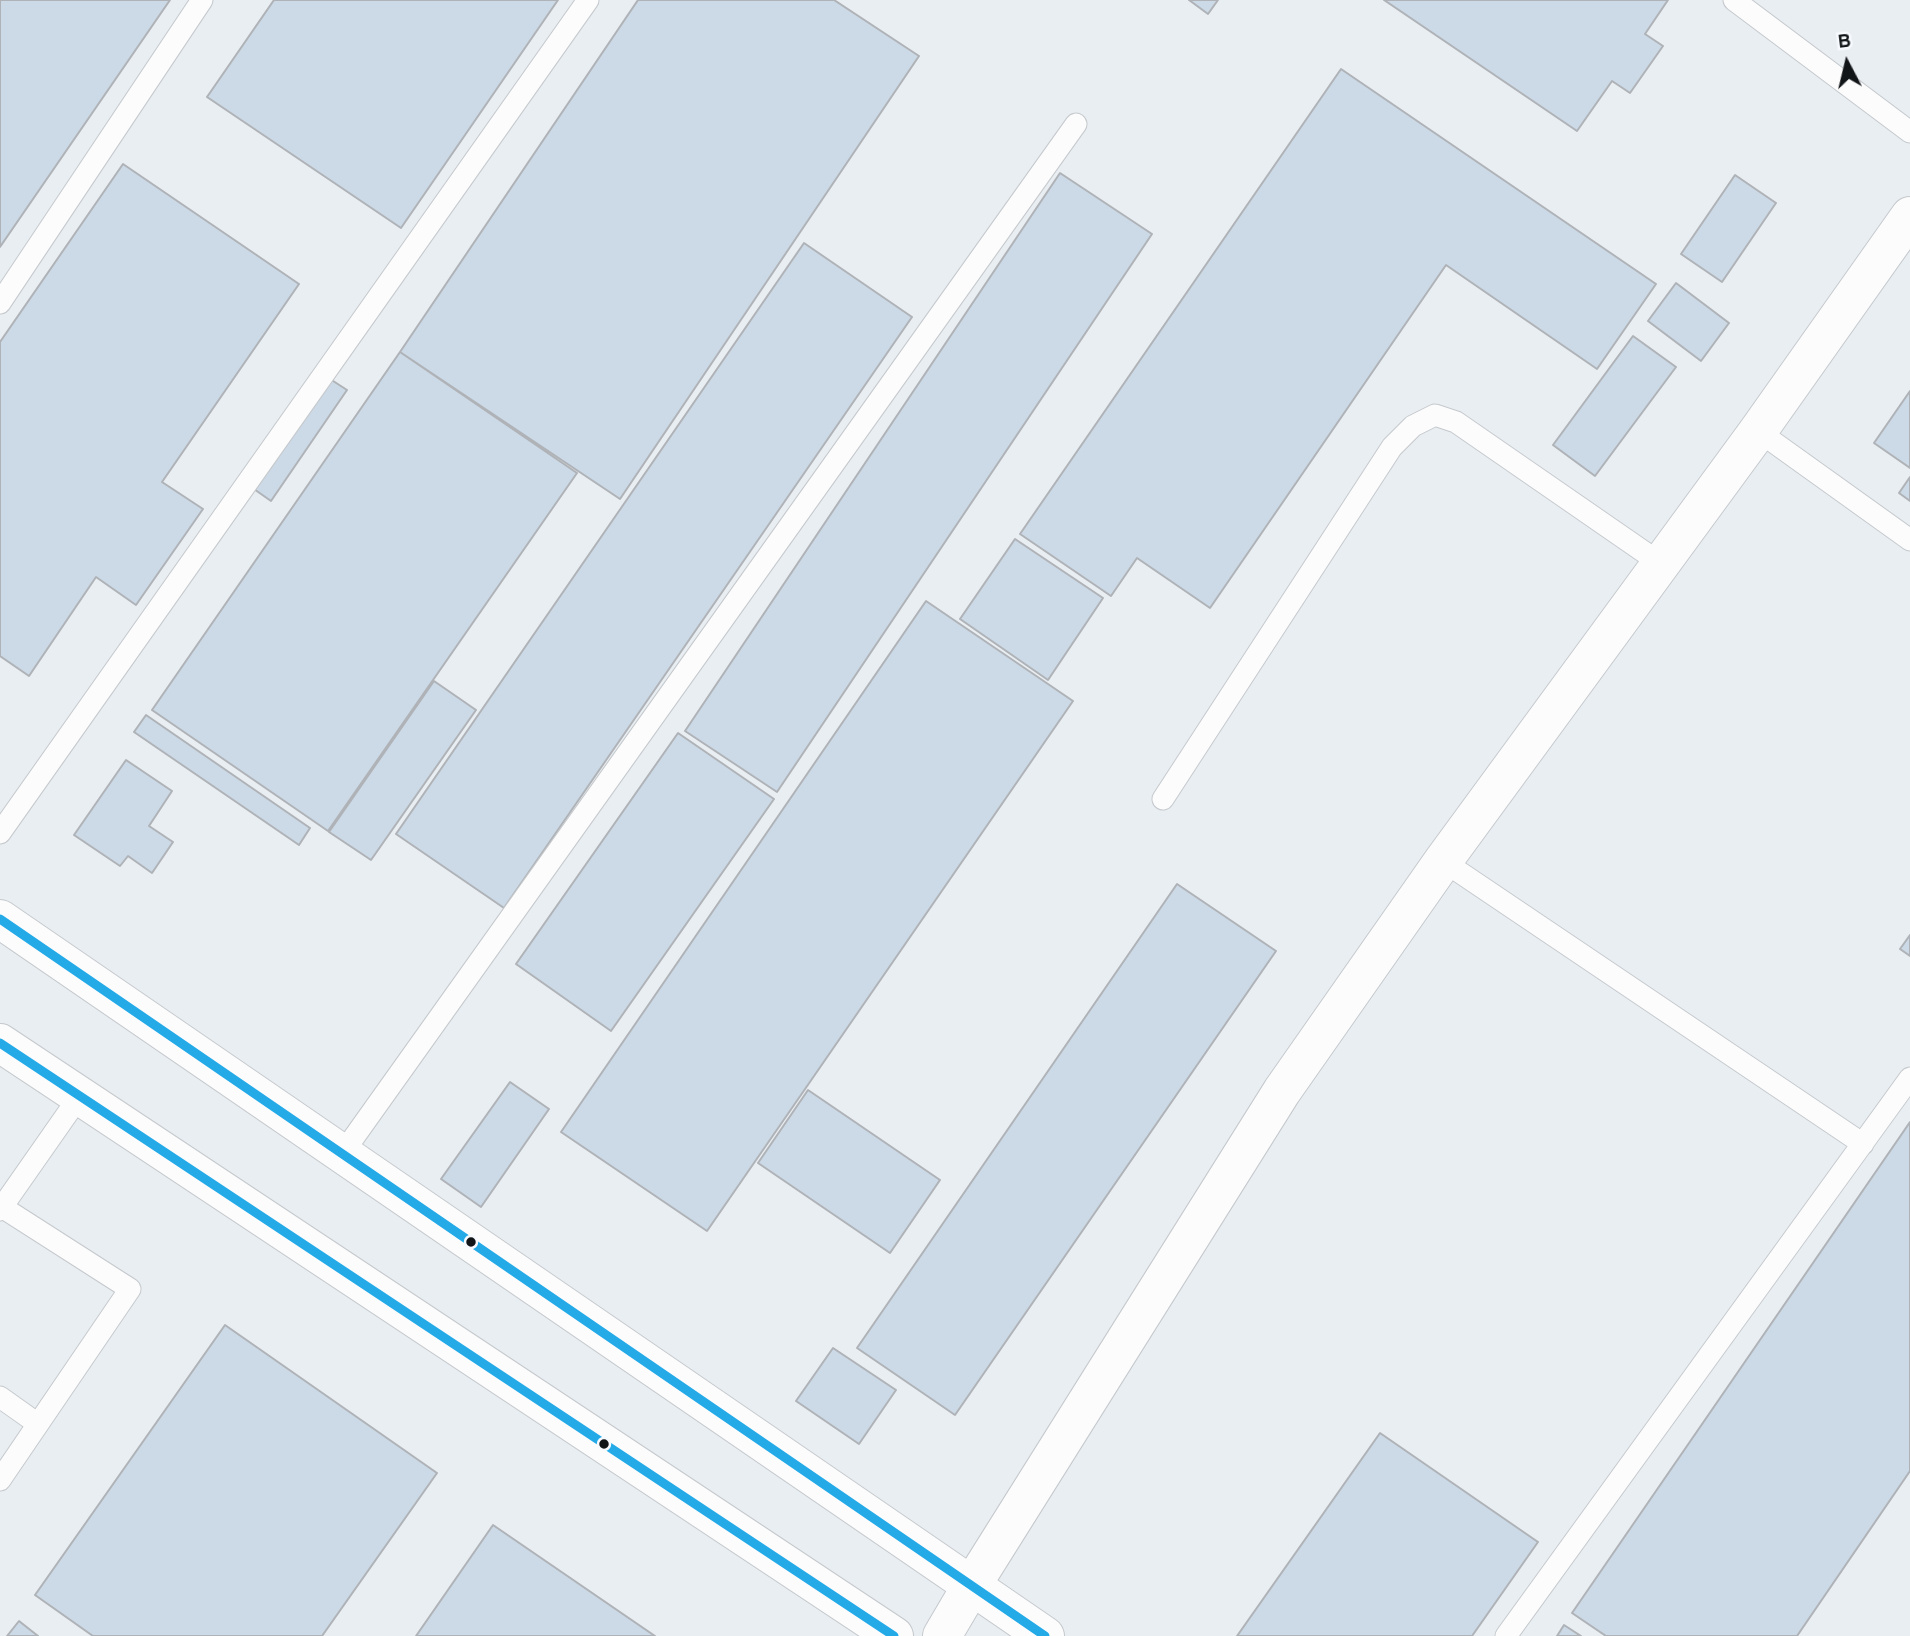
<!DOCTYPE html>
<style>
body{margin:0}
#map{position:relative;width:1910px;height:1636px;overflow:hidden;background:#e9eef3;font-family:Overpass,sans-serif}
canvas{display:block}
.north{position:absolute;left:1812px;top:28px;width:70px;height:70px;-webkit-text-stroke:5px #f7fafe;paint-order:stroke;rotate:353deg;font-size:19px;font-weight:700;line-height:28px;text-align:center;color:#121518}
.north::after{content:'';display:block;margin:auto;width:24px;height:32px;background:#121518;clip-path:polygon(50% 0,100% 100%,50% 72%,0 100%)}
</style>
<div id="map">
<canvas width="1910" height="1636"></canvas>
<div class="north">B</div>
</div>
<script>
const ctx = document.querySelector('canvas').getContext('2d');
ctx.lineJoin = 'round';
function fill(path, color) { ctx.fillStyle = color; ctx.fill(path, 'evenodd'); }
function trace(path, color, width, dash) { ctx.strokeStyle = color; ctx.lineWidth = width; ctx.lineCap = dash ? 'butt' : 'round'; ctx.setLineDash(dash || []); ctx.stroke(path); }
const building = new Path2D(`
 M0,0H170L0,247Z
 M274,0H558L401,228L207,97Z
 M638,0H834L919,56L620,499L400,352Z
 M1189,0H1218L1208,14Z
 M1384,0H1668L1645,34L1663,46L1630,93L1612,81L1577,131Z
 M1341,69L1656,284L1597,369L1446,265L1210,608L1137,558L1111,596L1020,534Z
 M123,164L299,284L162,482L203,509L136,605L96,577L29,676L0,656V342Z
 M1060,173L1152,234L777,792L685,731Z
 M1735,175L1776,203L1722,282L1681,254Z
 M804,243L912,317L504,908L396,834Z
 M1676,283L1729,323L1701,361L1648,321Z
 M1633,336L1676,367L1595,476L1553,445Z
 M400,352L577,473L328,831L152,710Z
 M327,377L347,390L271,501L251,487Z
 M1910,391V468L1874,443Z
 M1910,477V501L1899,493Z
 M1015,539L1103,598L1048,680L960,619Z
 M926,601L1073,701L707,1231L561,1132Z
 M434,681L476,710L371,860L329,832Z
 M146,715L310,828L299,845L134,732Z
 M678,733L774,799L611,1031L516,964Z
 M126,760L172,791L149,826L173,842L152,873L128,856L120,866L74,835Z
 M1177,884L1276,951L955,1415L857,1348Z
 M1910,935V956L1900,949Z
 M510,1082L549,1109L481,1207L441,1179Z
 M808,1090L940,1180L890,1253L758,1163Z
 M1910,1122V1471L1797,1636H1606L1572,1613Z
 M225,1325L437,1473L322,1636H93L35,1595Z
 M833,1348L896,1390L859,1444L796,1401Z
 M1380,1433L1538,1542L1472,1636H1237Z
 M493,1525L655,1636H416Z
 M19,1621L38,1636H7Z
 M1564,1625L1581,1636H1557Z`);
fill(building, '#ccd9e6');
trace(building, '#afb3b7', 2);
const lane = new Path2D(`
 M1734,0L1910,132
 M0,303L202,0
 M1758,431L1910,540
 M1163,799L1392,447L1413,426L1435,415L1456,422L1660,563
 M0,833L588,0
 M1443,861L1863,1144
 M342,1154L1076,124
 M0,1210L79,1097
 M0,1397L38,1424
 M0,1480L130,1289L2,1207
 M1506,1636L1910,1078`);
const street = new Path2D(`
 M942,1636L972,1585L1282,1091L1443,861L1758,431L1910,216`);
const secondary = new Path2D(`
 M0,919L1045,1636
 M0,1043L894,1636`);
trace(lane, '#c5c9cc', 23);
trace(street, '#c5c9cc', 40);
trace(secondary, '#c5c9cc', 40);
trace(lane, '#fcfcfd', 21);
trace(street, '#fcfcfd', 38);
trace(secondary, '#fcfcfd', 38);
trace(new Path2D(`
 M0,919L1045,1636
 M0,1043L894,1636`), '#25aae8', 9);
for (const [x, y, r, color] of [
 [471,1242,6,"#121518"],
 [604,1444,6,"#121518"]
]) { const dot = new Path2D(); dot.arc(x, y, r, 0, 2 * Math.PI); ctx.fillStyle = color; ctx.fill(dot); trace(dot, '#f7fafe', 2.5); }
</script>
